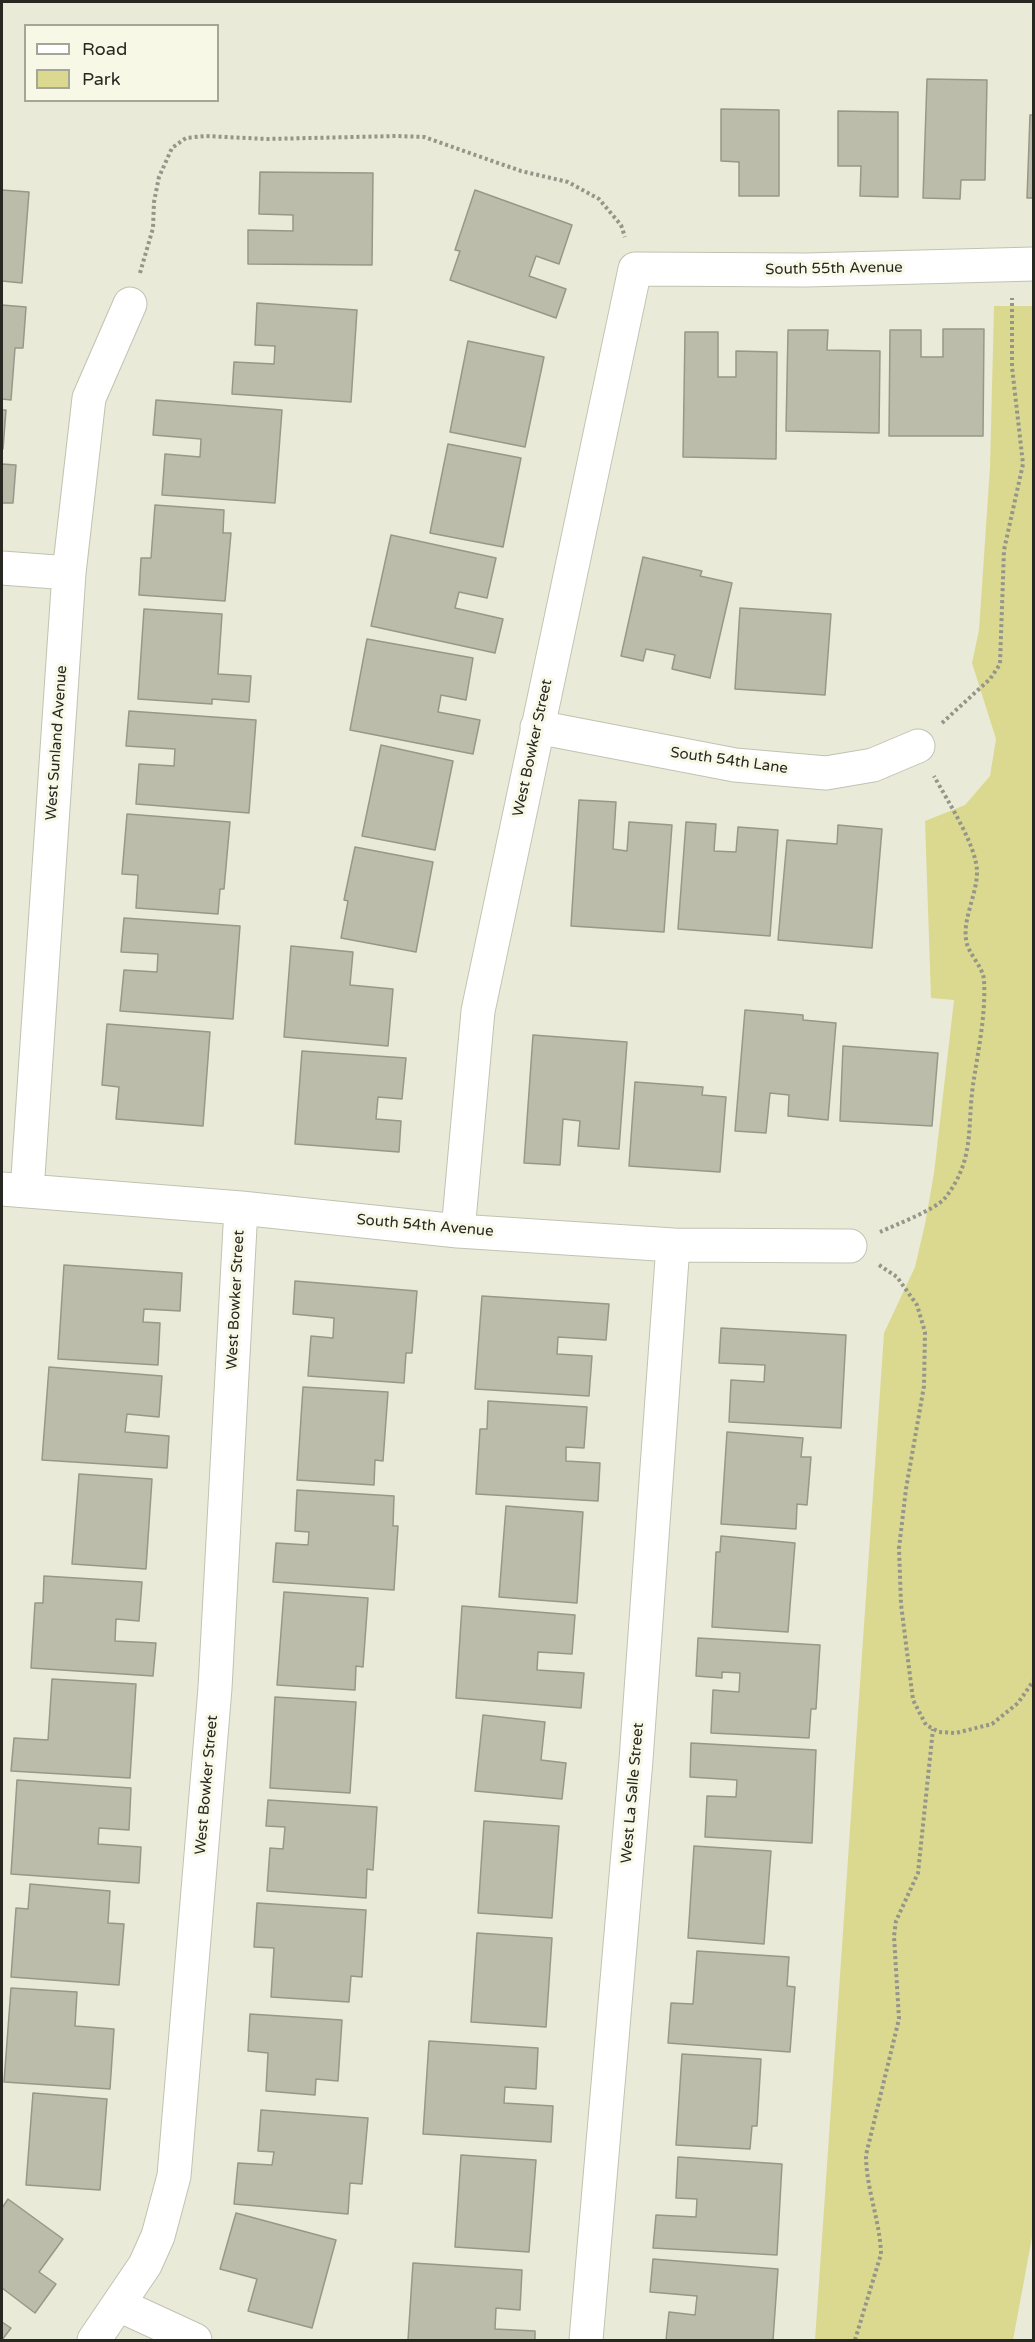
<!DOCTYPE html>
<style>
body{margin:0}
#map{position:relative;width:1035px;height:2342px;overflow:hidden;background:#eaead9;font-family:"Varela Round",sans-serif}
canvas{display:block}
.frame{position:absolute;inset:0;border:3px solid #282822;pointer-events:none}
.legend{position:absolute;left:24px;top:24px;width:195px;height:78px;box-sizing:border-box;background:#f8f8e6;border:2px solid #a5a598;margin:0;padding:8px 10px;list-style:none;font-size:18px;color:#282822}
.legend li{display:flex;align-items:center;gap:12px;height:30px}
.legend b{width:30px;border:2px solid #a5a598}
</style>
<div id="map">
<canvas width="1035" height="2342"></canvas>
<div class="frame"></div>
<ul class="legend">
<li><b style="height:8px;background:#fff"></b>Road</li>
<li><b style="height:16px;background:#dbd990"></b>Park</li>
</ul>
</div>
<script>
const ctx = document.querySelector('canvas').getContext('2d');
ctx.lineJoin = 'round';
function fill(path, color) { ctx.fillStyle = color; ctx.fill(path, 'evenodd'); }
function trace(path, color, width, dash) { ctx.strokeStyle = color; ctx.lineWidth = width; ctx.lineCap = dash ? 'butt' : 'round'; ctx.setLineDash(dash || []); ctx.stroke(path); }
function label(font, color, halo, rows, align = 'center') {
  ctx.font = font + ' "Varela Round",sans-serif'; ctx.lineWidth = 6; ctx.setLineDash([]); ctx.textBaseline = 'middle'; ctx.strokeStyle = halo; ctx.fillStyle = color; for (const [text, x, y, turn = 0] of rows) {
    ctx.save(); ctx.translate(x, y); ctx.rotate((+turn || 0) * Math.PI / 180); ctx.textAlign = isNaN(turn) ? turn : align; if (halo) ctx.strokeText(text, 0, 0); ctx.fillText(text, 0, 0); ctx.restore();
  }
}
fill(new Path2D(`
 M994,306H1034L1033,2232L1013,2340H815L884,1333L915,1267L925,1224L934,1173L954,1000L931,998L925,821L965,805L990,776L996,739L972,663L979,630L990,467Z`), '#dbd990');
const building = new Path2D(`
 M927,79L987,80L985,180H961L960,199L923,198Z
 M721,109L779,110V196H739V162L721,161Z
 M838,111L898,112V197L860,196L861,166H838Z
 M1030,115H1034V198H1027Z
 M260,172L373,173L372,265L248,264V230L293,231V215L259,214Z
 M2,190L29,192L22,283L2,281Z
 M475,190L572,225L559,264L536,256L529,276L566,289L556,318L450,280L460,251L455,250Z
 M257,303L357,310L351,402L232,394L234,362L274,364L275,346L255,345Z
 M2,305L26,307L23,348H15L11,400L2,399Z
 M943,329H984L983,436H889L890,330H921V357H943Z
 M788,330H828L827,350L880,351L879,433L786,431Z
 M685,332H718V377H736V351L777,352L776,459L683,457Z
 M468,341L544,357L525,447L450,432Z
 M156,400L282,410L275,503L162,495L165,454L200,457L201,439L153,435Z
 M2,410H6L3,449H2Z
 M448,444L521,458L503,547L430,533Z
 M2,464L16,465L13,503H2Z
 M155,505L224,510L223,533H231L225,601L139,595L141,558H151Z
 M391,535L496,558L487,598L459,592L455,608L503,619L495,653L371,626Z
 M643,557L702,571L700,576L732,583L710,678L672,669L675,655L646,649L643,661L621,656Z
 M740,608L831,614L825,695L735,689Z
 M144,609L222,614L218,674L251,676L249,702L212,699V704L138,699Z
 M367,639L473,658L466,700L441,695L438,712L480,720L473,754L350,730Z
 M129,711L256,720L249,813L136,804L139,764L174,766L175,749L126,746Z
 M381,745L453,761L435,850L362,836Z
 M579,800L616,802L613,849L627,851L629,822L672,825L664,932L571,926Z
 M127,814L230,822L224,889H220L218,914L136,908L138,875L122,874Z
 M686,822L716,824L714,851L736,852L738,827L778,830L770,936L678,929Z
 M838,825L882,829L872,948L778,940L787,840L837,844Z
 M355,847L433,862L416,952L341,938L348,901L344,900Z
 M124,918L240,926L233,1019L120,1011L124,970L157,972L158,954L121,952Z
 M291,946L353,952L350,985L393,989L388,1046L284,1037Z
 M745,1010L803,1015V1020L836,1023L828,1120L788,1116L789,1095L770,1093L766,1133L735,1131Z
 M107,1024L210,1032L203,1126L116,1119L119,1087L102,1085Z
 M533,1035L627,1042L619,1149L578,1146L580,1121L563,1119L560,1165L524,1163Z
 M843,1046L938,1053L932,1126L840,1121Z
 M302,1051L406,1058L402,1099L378,1097L376,1119L401,1121L399,1152L295,1144Z
 M635,1082L703,1087L702,1095L726,1097L720,1172L629,1166Z
 M64,1265L182,1273L180,1311L144,1309L143,1322L160,1323L158,1365L58,1359Z
 M295,1281L417,1291L412,1353H406L404,1383L308,1376L311,1336L333,1338L334,1318L293,1314Z
 M482,1296L609,1304L606,1340L558,1337L557,1354L592,1356L589,1396L475,1389Z
 M721,1328L846,1335L841,1428L729,1422L731,1380L764,1382L765,1365L719,1363Z
 M49,1367L162,1376L159,1417L127,1414L125,1432L169,1436L167,1468L42,1460Z
 M303,1387L388,1392L383,1461L375,1460L374,1485L297,1480Z
 M488,1401L587,1407L584,1448L566,1447V1461L600,1463L598,1501L476,1494L480,1429H487Z
 M727,1432L803,1438L801,1457H811L807,1505L797,1504L796,1529L721,1524Z
 M79,1474L152,1479L146,1569L72,1564Z
 M297,1490L394,1496L393,1526H398L394,1590L273,1582L276,1543L308,1545L309,1532L295,1531Z
 M506,1506L583,1512L577,1603L499,1597Z
 M721,1536L795,1543L788,1632L712,1627L716,1552H720Z
 M44,1576L142,1582L139,1621L116,1619L115,1641L156,1643L153,1676L31,1668L35,1603H43Z
 M284,1592L368,1598L363,1667L356,1666L355,1690L277,1685Z
 M462,1606L575,1615L572,1654L538,1652L537,1670L584,1673L581,1708L456,1698Z
 M698,1638L820,1645L816,1709H811L809,1738L711,1733L713,1690L739,1692L740,1673L722,1672V1678L696,1676Z
 M52,1679L136,1684L130,1778L11,1771L14,1738L48,1740Z
 M275,1697L356,1702L350,1793L270,1788Z
 M483,1715L545,1722L541,1760L566,1763L562,1799L475,1791Z
 M691,1743L816,1750L812,1843L705,1837L707,1796L736,1797L737,1780L690,1777Z
 M17,1780L131,1788L129,1830L99,1828L98,1844L141,1847L139,1883L11,1874Z
 M268,1800L377,1807L373,1870L367,1869L366,1898L267,1891L270,1848L283,1849L285,1827L266,1826Z
 M484,1821L559,1826L552,1918L478,1913Z
 M694,1846L771,1851L764,1944L688,1938Z
 M30,1884L110,1891L108,1923L124,1924L119,1985L11,1977L16,1908L28,1909Z
 M257,1903L366,1910L362,1977L351,1976L349,2002L271,1997L274,1948L254,1947Z
 M477,1933L552,1938L546,2027L471,2022Z
 M697,1951L789,1957L787,1986L795,1987L790,2052L668,2043L671,2003L693,2004Z
 M11,1988L77,1992L75,2026L114,2029L110,2089L4,2082Z
 M250,2014L342,2020L338,2081L316,2079L315,2095L266,2091L268,2053L248,2051Z
 M429,2041L538,2048L536,2089L505,2087L504,2103L553,2106L551,2142L423,2134Z
 M682,2054L761,2059L757,2126H752L750,2149L676,2145Z
 M33,2093L107,2099L100,2190L26,2185Z
 M261,2110L368,2118L362,2184L350,2183L348,2214L234,2204L238,2163L272,2165L274,2152L258,2151Z
 M461,2155L536,2160L529,2252L455,2247Z
 M678,2157L782,2164L777,2255L653,2248L656,2215L696,2217L697,2199L676,2198Z
 M8,2199L63,2239L39,2272L56,2284L35,2313L2,2288V2208Z
 M236,2213L336,2240L312,2328L248,2311L257,2279L220,2269Z
 M653,2259L778,2269L773,2340H666L669,2312L695,2315L697,2296L650,2292Z
 M413,2263L522,2270L520,2310L496,2308L495,2329L535,2331V2340H408Z
 M2,2322L11,2328L2,2340Z`);
fill(building, '#bcbcab');
trace(building, '#989888', 1.5);
const minor = new Path2D(`
 M2,568L69,573
 M537,727L735,765L826,773L873,765L918,746
 M2,1189L241,1208L458,1231L673,1245L850,1246
 M27,1191L69,573L89,398L130,304
 M458,1231L478,1011L635,269L806,270L1034,264
 M119,2305L195,2340
 M94,2340L145,2265L158,2236L174,2176L215,1688L241,1208
 M586,2340L636,1760L673,1245`);
trace(minor, '#c2c2b2', 35);
trace(new Path2D(`
 M140,273L153,228L154,202L159,177L172,148L186,138L205,136L267,139L397,136L424,137L521,171L568,182L599,199L621,225L625,237
 M942,723L990,679L1000,664L1004,550L1023,464L1012,367V298
 M880,1232C895,1225 935,1210 945,1198C975,1160 967,1128 973,1085C978,1051 986,1015 984,980C983,966 967,953 966,939C963,918 977,894 977,872C977,846 947,800 934,776
 M879,1265L897,1277L917,1305L925,1332L924,1386L906,1489L899,1548L901,1604L913,1700L926,1725L939,1732L956,1733L992,1724L1018,1703L1034,1680
 M855,2340L881,2254C880,2220 866,2189 866,2155L899,2019L894,1936L896,1921L918,1873L933,1729`), '#959589', 4, [3, 3]);
trace(minor, '#fff', 33);
label('15px', '#282822', '#f8f8e6', [
 ["South 55th Avenue",834,269,-1],
 ["West Sunland Avenue",57,743,-86],
 ["West Bowker Street",533,748,-78],
 ["South 54th Lane",729,761,8],
 ["South 54th Avenue",425,1226,5],
 ["West Bowker Street",236,1300,-87],
 ["West Bowker Street",207,1785,-85],
 ["West La Salle Street",633,1793,-85]
]);
</script>
